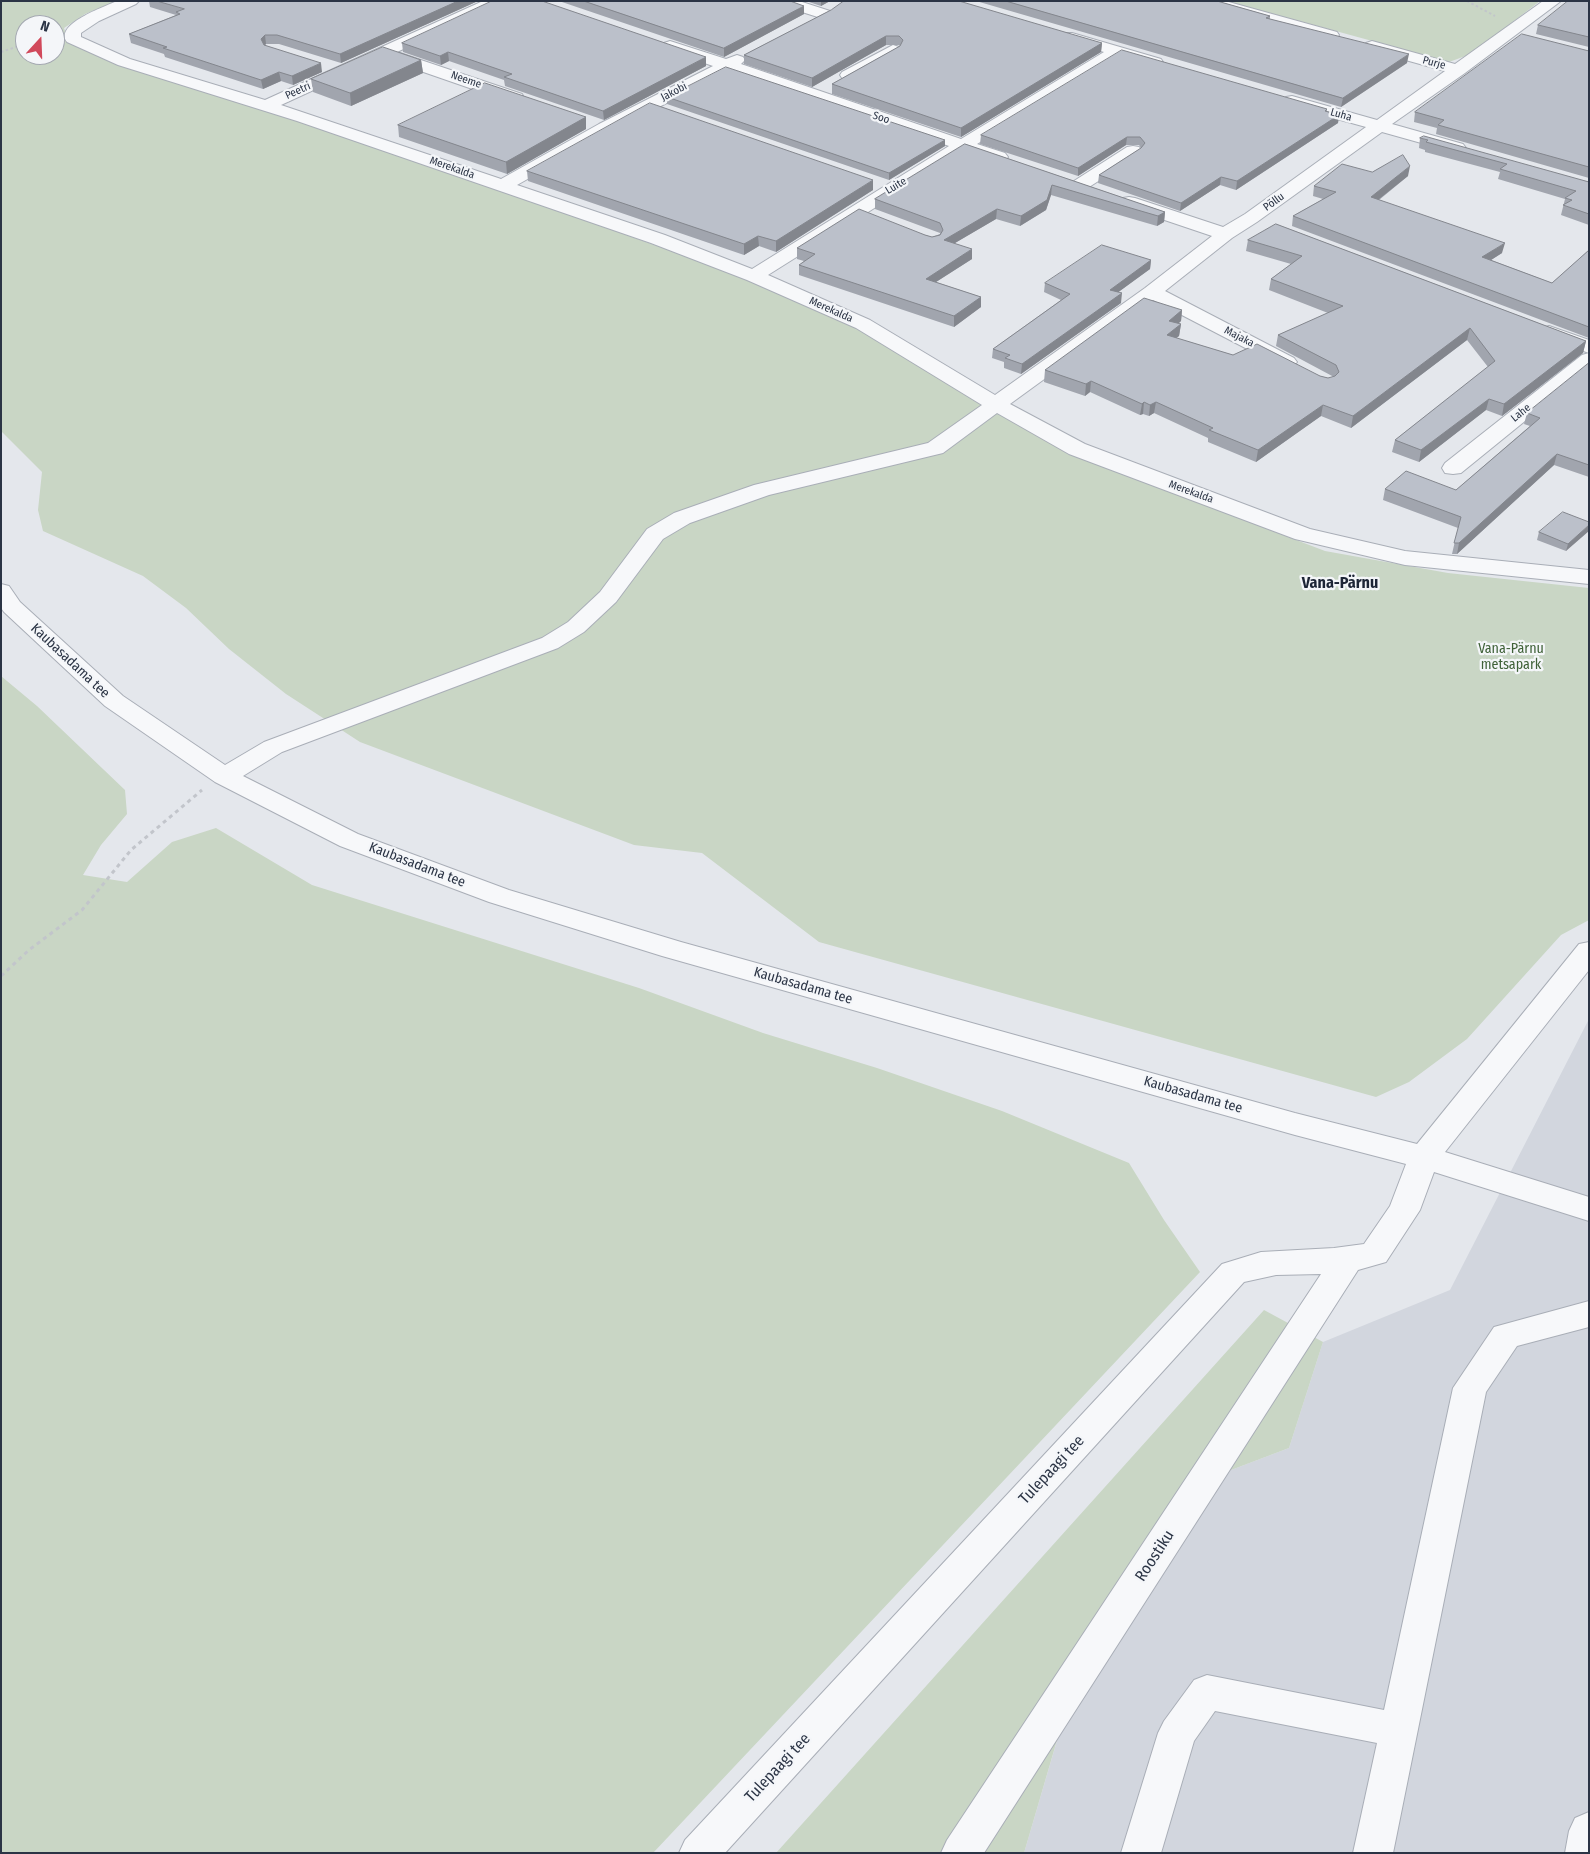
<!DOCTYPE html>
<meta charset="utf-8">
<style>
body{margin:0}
#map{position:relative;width:1590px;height:1854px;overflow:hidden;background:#e4e7ec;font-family:"Fira Sans Condensed",sans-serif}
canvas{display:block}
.frame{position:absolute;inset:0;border:2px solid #2b3445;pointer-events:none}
.north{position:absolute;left:15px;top:15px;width:50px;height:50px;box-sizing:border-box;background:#f4f6f9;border:1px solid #a4a8b1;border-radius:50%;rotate:20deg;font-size:14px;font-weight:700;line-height:20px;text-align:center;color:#2b3445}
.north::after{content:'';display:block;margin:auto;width:18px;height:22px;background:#d1495b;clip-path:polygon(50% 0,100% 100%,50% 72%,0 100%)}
</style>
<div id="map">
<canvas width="1590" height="1854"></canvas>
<div class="frame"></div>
<div class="north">N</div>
</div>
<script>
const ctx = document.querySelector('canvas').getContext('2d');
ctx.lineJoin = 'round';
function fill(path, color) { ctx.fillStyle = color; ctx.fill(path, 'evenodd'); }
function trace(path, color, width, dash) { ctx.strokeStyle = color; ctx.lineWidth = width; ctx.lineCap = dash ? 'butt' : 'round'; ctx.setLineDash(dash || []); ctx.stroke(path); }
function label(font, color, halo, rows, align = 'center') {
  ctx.font = font + ' "Fira Sans Condensed",sans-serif'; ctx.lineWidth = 4.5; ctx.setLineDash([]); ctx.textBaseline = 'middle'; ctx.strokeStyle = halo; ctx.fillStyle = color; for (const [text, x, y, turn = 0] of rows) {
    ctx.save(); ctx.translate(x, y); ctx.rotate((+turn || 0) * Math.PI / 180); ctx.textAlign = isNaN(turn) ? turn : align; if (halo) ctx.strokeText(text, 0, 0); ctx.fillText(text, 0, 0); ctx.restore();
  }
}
fill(new Path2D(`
 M1589,1019V1853H1024L1084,1649L1210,1478L1289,1448L1323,1342L1450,1290Z`), '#d2d6de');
fill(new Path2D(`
 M1,1H116L85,14L64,28L68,41L501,190L727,271L861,329L1084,459L1325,551L1448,573L1589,588V920L1561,935L1467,1039L1409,1082L1376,1097L819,942L702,853L634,845L360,742L286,694L229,649L186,608L143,576L43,531L38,510L42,472L1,431ZM25,25H55V55H25Z
 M1226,1H1540L1471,54L1449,62Z
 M1,676L37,706L125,790L127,814L101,845L83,875L127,882L172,842L216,828L312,885L639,988L763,1033L877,1068L1002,1111L1129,1163L1164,1220L1200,1272L653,1853H1Z
 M1264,1310L1323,1342L1289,1448L1210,1478L1084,1648L1024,1853H776Z`), '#c9d6c5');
const minor = new Path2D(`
 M117,1H139L136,4L99,21L81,33V37L130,59L265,100L483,1H504L501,4L397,52L522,94L524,98L522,102H510L383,58L281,105L501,179L599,124L713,66L664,49L662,46L664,43L670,41L726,59L737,55L743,57L745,60L741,64L961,139L1104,52L1060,39L1058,36L1060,33H1072L1161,59L1163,62L1161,65L1155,67L1119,57L977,144L1005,153L1008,157L1005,161L999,162L965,151L768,275L870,320L995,395L1145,288L1212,236L1123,206L1120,202L1123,198L1129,197L1135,198L1223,227L1245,214L1366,127L1286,105L1284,101L1286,97L1292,96L1377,120L1445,71L1366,49L1364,46L1366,43L1372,41L1455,64L1543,1H1561L1465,73L1392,124L1463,144L1466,148L1463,152L1457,153L1382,132L1257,222L1232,238L1165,291L1294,358L1297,362L1294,366L1287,368L1280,366L1153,300L1010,404L1085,444L1310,529L1405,551L1589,570V584L1405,565L1295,539L1069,454L997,413L943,453L769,495L690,523L663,539L616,602L584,632L558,648L282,752L243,776L358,834L509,890L681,942L1295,1113L1417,1144L1579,944L1589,942V970L1445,1152L1589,1197V1221L1434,1172L1420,1210L1386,1262L1358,1270L984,1853H941L947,1840L1321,1274L1276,1275L1244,1282L725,1853H679L685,1840L1222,1264L1261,1252L1334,1248L1364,1244L1390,1206L1406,1164L1295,1135L662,956L489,902L340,846L215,782L105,706L4,612L1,608V584L9,586L20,602L123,696L225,765L264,742L542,638L568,622L600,592L647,529L674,513L754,485L928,443L982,405L856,328L747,280L651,243L297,121L118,65L67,42C54,24 104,7 117,1ZM728,71L949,146L752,269L665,235L517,185L611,132Z
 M774,1H799L830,11L832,14L830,17L824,19L777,4Z
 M1199,1H1225L1337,32L1339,35L1337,38L1331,40L1202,4Z
 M893,45L899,47L901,50L899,53L854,78H842L840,75L842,72Z
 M1133,146L1139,147L1142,151L1139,155L1086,189L1080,190L1074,189L1071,185L1074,181L1127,147Z
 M1549,326L1589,340V353L1542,336L1539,332L1542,328Z
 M1589,353V369L1461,473L1453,474L1445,473L1442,468L1445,463L1582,355Z
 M1589,1301V1327L1517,1346L1486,1392L1393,1853H1353L1377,1743L1215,1711L1194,1741L1161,1853H1121L1158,1733L1164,1721L1194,1680L1207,1675L1384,1710L1453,1388L1494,1327Z
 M1589,1812V1853H1565L1569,1831L1575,1818Z`);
trace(minor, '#a9aeb7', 2);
trace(new Path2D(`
 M1467,1L1495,16
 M1,52L25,44`), '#c2c5cb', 2, [2.5, 2.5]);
trace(new Path2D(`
 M1,976L29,950L82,910L131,850L202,790`), '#c2c5cb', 3, [4, 4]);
fill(minor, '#f7f8fa');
fill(new Path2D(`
 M149,1H478L341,63L279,44H266L265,45L322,72L293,85L281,81L263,89L165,57L164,54L131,43L129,34L176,15L150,7Z
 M559,1H790L804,14L724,57Z
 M806,1H830L821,6Z
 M976,1H1217L1270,16V19L1407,63L1341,107Z
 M1589,1V47L1536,34L1538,25Z
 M831,10L1102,43L1101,52L961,137L832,94V84L900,46L899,45H886L812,87L744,64V55Z
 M402,43L706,66L604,120L505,86L504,80L449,61L441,65L403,52Z
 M1589,51V178L1436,134L1437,128L1414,122L1415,112Z
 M421,60L423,73L351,106L313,92L311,79Z
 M667,97L945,146L889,180L667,104Z
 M1327,109V111L1339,115L1338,123L1236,190L1220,185L1180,211L1098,183L1099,175L1141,148L1139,145H1126L1078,176L980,144L981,135Z
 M586,117V129L507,174L399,137L398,125Z
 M1420,138L1589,182V225L1561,215L1565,199L1498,179L1500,172L1425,152V150L1419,148Z
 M965,144L1165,212L1164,222L1157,226L1051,195L1046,210L1020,226L996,219L955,243L972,259L936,282L981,297V307L954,327L799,275V265L804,261L797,259V248L925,235L932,237L940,234V233L875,209V199Z
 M527,171L873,190L776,252L759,246L744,255L528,181Z
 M1372,172L1408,176L1379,200L1502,253L1491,260L1552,283L1589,250V338L1292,226L1293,216L1323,199L1313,196L1314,186Z
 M1276,224L1586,341L1583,353L1502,416L1486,410L1419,462L1392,452L1395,440L1488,367L1467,340L1351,428L1321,416L1256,462L1208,442V438L1154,413L1149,416L1143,414L1140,415L1090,392L1085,396L1044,382L1045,370L1182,310L1181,321L1178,324H1181L1179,336L1176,338L1233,355L1328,378L1334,377L1276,346L1278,335L1328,313L1269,290L1271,279L1291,264L1246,251L1248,240Z
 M1151,260L1150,269L1118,292L1121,303L1021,374L1004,368V362L992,358L993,349L1061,300L1044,292L1045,283Z
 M1589,363V477L1554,465L1457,554H1452L1458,528L1383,500L1385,489L1456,490L1530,426L1524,424L1527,413Z
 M1589,522L1566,551L1537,540L1539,532Z`), '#a1a5ae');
fill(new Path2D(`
 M458,1H478L341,63L340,54Z
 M821,1H830L821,6Z
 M804,6V14L724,57V48Z
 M265,35L266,44L262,48L261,39Z
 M886,36V45L812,87V78Z
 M1102,43L1101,52L961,137V128Z
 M448,52L449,61L441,65L440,56Z
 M1409,54L1407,63L1341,107L1343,98Z
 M706,57V66L604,120L603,111Z
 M421,60L423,73L351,106L350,93Z
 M321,63L322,72L293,85L292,76Z
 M279,72L281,81L263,89L261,80Z
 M1339,115L1338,123L1236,190L1237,181Z
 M586,117V129L507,174L506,162Z
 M1127,137L1126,145L1078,176V168Z
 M945,140V146L889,180V173Z
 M1410,166L1408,176L1369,207L1371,197Z
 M1221,177L1220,185L1180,211L1181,203Z
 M873,180V190L776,252V241Z
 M1052,185L1051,195L1046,210L1020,226L1021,216Z
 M997,209L996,219L943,250L944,240Z
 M1165,212L1164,222L1157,226L1158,216Z
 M758,236L759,246L744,255V244Z
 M1505,243L1502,253L1480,267L1482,257Z
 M972,249V259L925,289L926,279Z
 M1151,260L1150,269L1109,299L1110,290Z
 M1122,293L1121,303L1021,374L1022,364Z
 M981,297V307L954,327V316Z
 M1182,310L1181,321L1168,332L1169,321Z
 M1181,324L1179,336L1166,346L1167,335Z
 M1470,328L1467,340L1351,428L1353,416Z
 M1586,341L1583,353L1502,416L1504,404Z
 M1091,381L1090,392L1085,396L1086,384Z
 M1489,399L1486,410L1419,462L1421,450Z
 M1144,402L1143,414L1140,415L1142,404Z
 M1156,402L1154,413L1149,416L1150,405Z
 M1323,405L1321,416L1256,462L1258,450Z
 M1557,454L1554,465L1457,554L1459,543Z
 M1589,525V531L1566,551L1568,544Z`), '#83868d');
const building = new Path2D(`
 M157,1H458L340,54L277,35H265L261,39L264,45L321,63L292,76L279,72L261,80L163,48L167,47L129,34L180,14L176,12L184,9Z
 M492,1H542L706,57L603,111L504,77L512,74L448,52L440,56L402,43Z
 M584,1H790L804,6L724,48Z
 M844,1H959L1102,43L961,128L832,84L900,46L903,40L899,36H886L812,78L744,55L831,10Z
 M1006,1H1217L1270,16L1266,18L1409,54L1343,98Z
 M1568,1H1589V37L1538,25Z
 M1522,34L1589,51V167L1438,125L1444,120L1415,112Z
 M383,47L421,60L350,93L311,79Z
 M1122,50L1327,109L1325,111L1339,115L1237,181L1221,177L1181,203L1099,175L1141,148L1145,143L1140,137H1127L1078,168L981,135Z
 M726,67L945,140L889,173L667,97Z
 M485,83L586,117L506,162L398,125Z
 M650,103L873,180L776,241L758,236L744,244L527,171Z
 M1424,136L1589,182V214L1563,205L1572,200L1565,198L1576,191L1500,169L1507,164L1426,142L1428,140L1420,138Z
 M965,144L1165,212L1158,216L1052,185L1047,200L1021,216L997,209L944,240L972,249L926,279L981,297L954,316L799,265L815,254L797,248L859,209L925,235L932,237L940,235L943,230L940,223L875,199Z
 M1403,155L1410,166L1371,197L1505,243L1482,257L1552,283L1589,250V327L1293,216L1336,192L1314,186L1342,164L1372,172Z
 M1276,224L1586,341L1504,404L1489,399L1421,450L1395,440L1495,361L1470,328L1353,416L1323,405L1258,450L1209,430L1213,428L1156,402L1150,405L1144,402L1142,404L1091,381L1086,384L1045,370L1144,298L1182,310L1169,321L1181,324L1167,335L1233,355L1257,344L1320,376L1328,378L1335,376L1339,372L1336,365L1278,335L1343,306L1271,279L1302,256L1248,240Z
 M1102,245L1151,260L1110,290L1122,293L1022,364L1005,358L1010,355L993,349L1070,294L1045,283Z
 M1589,363V465L1557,454L1459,543H1454L1461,517L1385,489L1406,471L1456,490L1540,418L1527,413Z
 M1563,512L1589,522V525L1568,544L1539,532Z`);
fill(building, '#bbc0ca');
trace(building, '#83868d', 1);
label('11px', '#2b3445', '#f4f6f9', [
 ["Purje",1434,63,15],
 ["Neeme",466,80,19],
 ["Peetri",298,91,-24],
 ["Jakobi",674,92,-27],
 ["Luha",1341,115,16],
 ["Soo",881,118,18],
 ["Merekalda",452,168,19],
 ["Luite",896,186,-31],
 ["Põllu",1274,202,-36],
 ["Merekalda",831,310,24],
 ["Majaka",1239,337,27],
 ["Lahe",1521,413,-39],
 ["Merekalda",1191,492,20]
]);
label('14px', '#3f6138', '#f4f6f9', [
 ["Vana-Pärnu",1511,649],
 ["metsapark",1511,665]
]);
label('14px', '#2b3445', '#f4f6f9', [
 ["Kaubasadama tee",70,661,43],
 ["Kaubasadama tee",417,865,21],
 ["Kaubasadama tee",803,986,16],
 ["Kaubasadama tee",1193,1095,16]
]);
label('bold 16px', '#1d2536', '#f4f6f9', [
 ["Vana-Pärnu",1340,584]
]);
label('16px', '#2b3445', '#f4f6f9', [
 ["Tulepaagi tee",1052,1470,-47],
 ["Roostiku",1155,1556,-57],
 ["Tulepaagi tee",778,1768,-47]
]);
</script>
